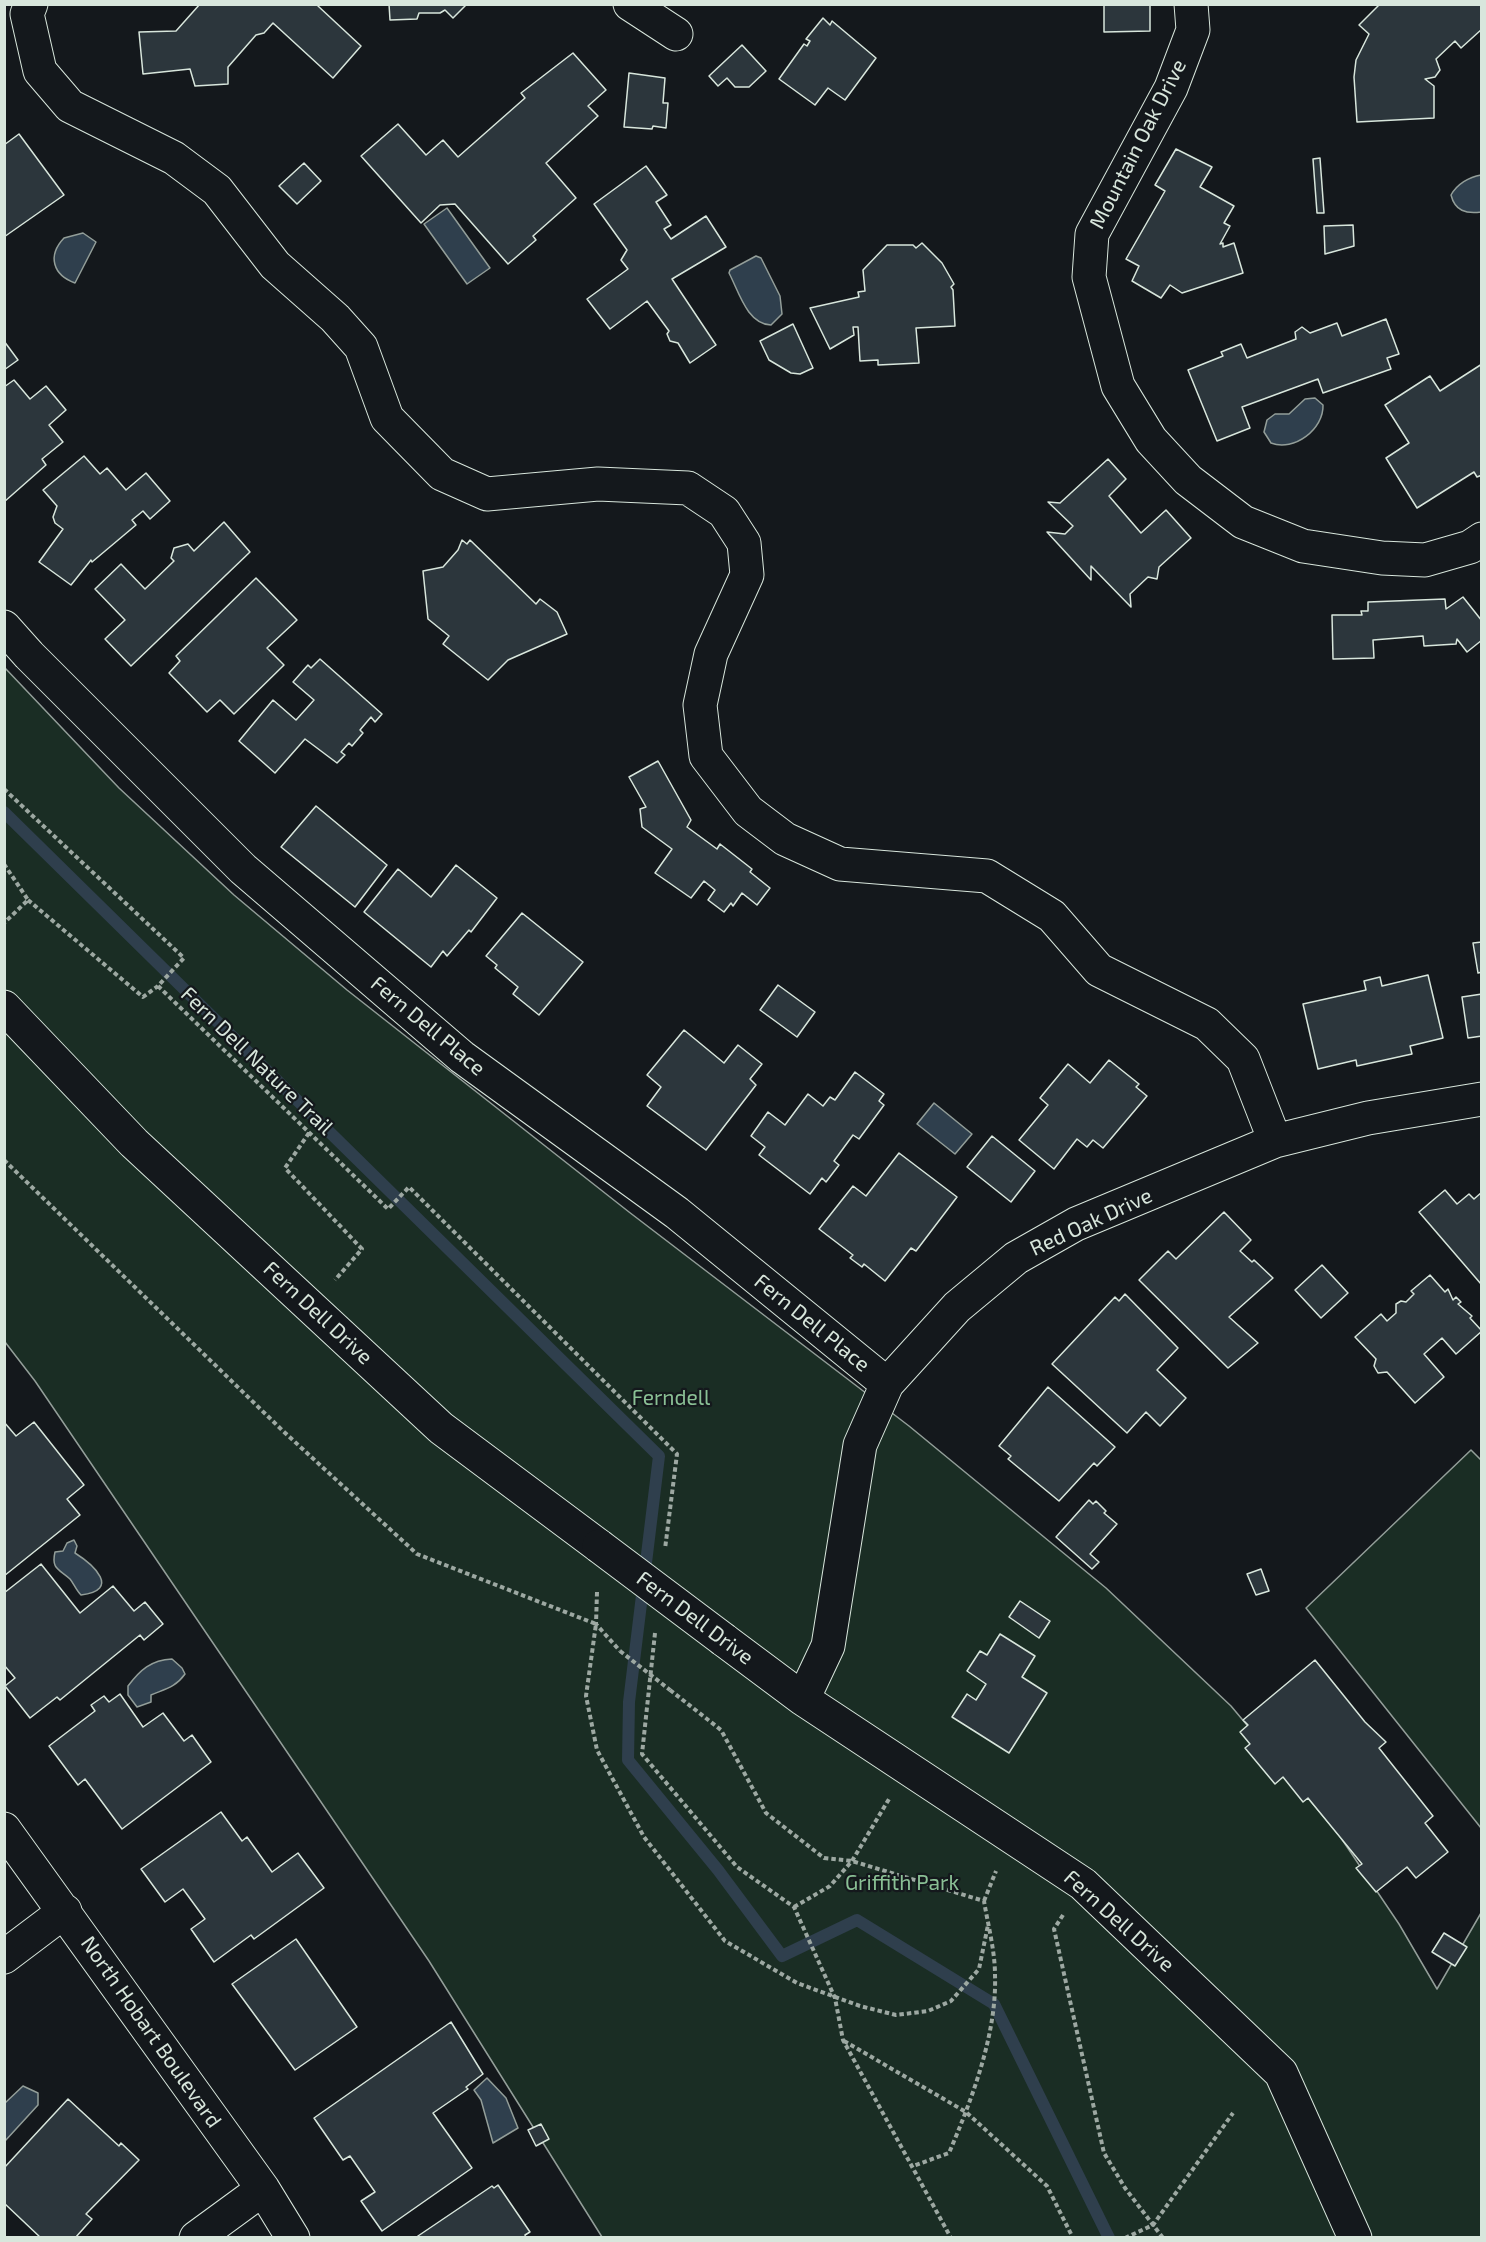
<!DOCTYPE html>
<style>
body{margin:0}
#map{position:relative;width:1486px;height:2242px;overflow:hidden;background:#14181c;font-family:"Exo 2",sans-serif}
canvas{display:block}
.frame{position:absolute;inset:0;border:6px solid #d8e6dc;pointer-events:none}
</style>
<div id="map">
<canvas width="1486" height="2242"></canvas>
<div class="frame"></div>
</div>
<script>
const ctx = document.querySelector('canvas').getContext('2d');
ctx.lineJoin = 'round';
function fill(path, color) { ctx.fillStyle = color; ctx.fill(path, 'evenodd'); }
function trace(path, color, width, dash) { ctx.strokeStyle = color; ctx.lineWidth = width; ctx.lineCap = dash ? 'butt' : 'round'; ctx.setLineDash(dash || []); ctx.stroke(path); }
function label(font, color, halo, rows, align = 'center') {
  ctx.font = font + ' "Exo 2",sans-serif'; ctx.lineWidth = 4.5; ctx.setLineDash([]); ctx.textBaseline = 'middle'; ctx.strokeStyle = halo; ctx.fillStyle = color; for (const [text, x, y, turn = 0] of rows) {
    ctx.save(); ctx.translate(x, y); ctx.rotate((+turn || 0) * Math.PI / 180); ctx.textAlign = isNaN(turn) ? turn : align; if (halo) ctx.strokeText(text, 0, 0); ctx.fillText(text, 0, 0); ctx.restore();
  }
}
const green = new Path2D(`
 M5,668L119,788L234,895L347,990L629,1212L909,1426L1106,1588L1231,1706L1339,1835L1399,1924L1437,1989L1481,1913V2237H602L429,1961L35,1381L5,1342Z
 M1471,1450L1482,1461L1481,1828L1306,1608Z`);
fill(green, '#1a2d24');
trace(green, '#939e99', 1.5);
const water = new Path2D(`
 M1481,175V212C1466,214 1455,211 1451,195C1457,184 1469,177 1481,175Z
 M447,208L490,268L467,284L424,224Z
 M83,233L96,242L75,283C53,275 47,256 64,238Z
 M756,256L761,258L780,296L782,314L771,325C747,324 739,292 729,273L730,270Z
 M1315,398L1323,405C1324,429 1294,452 1271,443L1264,432L1267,420L1275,414H1289L1305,399Z
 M934,1103L972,1134L955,1154L917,1124Z
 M74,1540L77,1546L75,1553C94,1565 121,1590 81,1595C76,1590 74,1584 70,1579C59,1569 51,1569 55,1552L63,1551L67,1543Z
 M172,1659L182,1668L185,1674C176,1687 165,1689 151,1695V1702L137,1707L128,1695V1686C140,1670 151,1660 172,1659Z
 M487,2078L506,2098L518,2128L493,2143L481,2100L474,2090Z
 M23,2086L38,2093V2105L5,2141V2103Z`);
fill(water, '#2f3f4d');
trace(water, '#939e99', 1.5);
trace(new Path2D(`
 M4,812L659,1456L629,1702L628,1760L718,1870L782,1956L857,1920L994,2004L1109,2238`), '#2f3f4d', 12);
const building = new Path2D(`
 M200,4H319L318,6L361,46L333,78L273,23L264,33L256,35L228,67V84L195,86L190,69L143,74L139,32L176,31Z
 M389,4H467L453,18L445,10L440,13H419L417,19L390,20Z
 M1104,4H1150V31L1104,32Z
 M1380,4H1482V29L1461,48L1455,41L1436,59L1440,70L1435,77L1425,79L1434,86V118L1357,122L1354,77L1356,60L1369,34L1359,25Z
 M823,18L830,25L832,21L876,58L845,100L828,88L815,105L779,79L804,44L807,46L810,41L806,39Z
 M742,45L766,71L749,87H735L727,78L718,86L709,76Z
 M573,53L606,90L588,106L598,116L546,163L576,198L533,236L536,240L508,264L455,204L440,205L421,223L361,156L398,124L426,155L443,140L458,157L525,98L521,93Z
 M629,73L665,78L663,103H668L666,128L653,126L652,129L624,127Z
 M19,134L64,195L4,237V145Z
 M1176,149L1212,167L1200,187L1234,206L1224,223L1230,226L1220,244L1223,243V247L1234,243L1243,273L1182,293L1170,285L1161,298L1132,281L1139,266L1126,259L1165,191L1155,185Z
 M1320,158L1324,213H1317L1313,159Z
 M304,163L321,181L297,204L279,186Z
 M646,166L667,195L656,202L671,225L664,229L671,239L706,216L726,247L672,279L716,345L690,363L678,343L670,341L667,334L669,331L647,301L610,329L587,299L628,269L621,260L627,250L594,204Z
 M1353,225L1354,246L1325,254L1324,226Z
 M922,243L942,263L954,284L951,287L953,290L955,326L916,328L919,363L878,365V360L860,361L858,327H853L854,335L830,349L810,308L859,297L858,292L865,291L863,270L887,245H913L916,248Z
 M1386,319L1399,354L1387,358L1391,369L1323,393L1318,379L1242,407L1250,428L1217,441L1188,370L1223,356L1221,352L1241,344L1247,358L1296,339L1295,332L1302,327L1310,333L1337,323L1342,336Z
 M793,324L813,368L800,374L791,373L769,360L760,341Z
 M4,341L18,360L4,370Z
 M1482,364V475L1477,477L1474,472L1417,508L1386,458L1409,443L1385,405L1430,376L1440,391Z
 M14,380L30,399L46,386L66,410L49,425L63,442L42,459L46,465L4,502V387Z
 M84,456L100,474L107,468L126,490L146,473L170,501L150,519L143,511L132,520L136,525L92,562L91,560L71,585L39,562L63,529L55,523L53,517L57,506L43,490Z
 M1108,459L1126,479L1109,496L1141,533L1166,510L1191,538L1159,567L1157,579L1148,577L1130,594L1131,607L1091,566V580L1047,532L1065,534L1073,526L1048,502L1060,503Z
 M224,522L250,552L131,666L105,639L125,620L95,589L121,564L145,589L174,561L171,558L174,548L188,544L194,551Z
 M462,540L467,544L470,540L536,604L540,599L557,612L567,634L508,660L488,680L443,644L449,636L428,619L423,571L443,567L458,550Z
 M256,578L297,620L267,648L284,665L234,714L220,700L207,712L169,673L180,661L176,656Z
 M1463,597L1482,621V640L1467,652L1457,639L1456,644L1424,646L1423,636L1373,640L1374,658L1333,659L1332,615H1362L1361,611H1368V602L1445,599L1446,609Z
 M320,659L382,714L375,722L371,717L360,730L363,733L352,746L349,743L341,752L345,755L337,763L305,739L275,773L239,741L273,700L296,720L314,700L293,682L308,665L311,668Z
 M658,761L691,820L687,827L717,849L720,844L752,869L750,872L770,888L757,905L742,893L733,906L731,903L724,912L708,900L715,890L704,881L691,898L655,873L672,849L642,827L640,809L646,807L629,777Z
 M316,806L387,865L355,907L281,847Z
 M456,865L497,898L471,932L469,930L447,956L443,951L431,967L364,912L398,869L431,897Z
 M522,913L583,962L539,1015L513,994L518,987L495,968L497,965L486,956Z
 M1482,942V972L1478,973L1473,943Z
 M1428,975L1443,1038L1410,1046L1412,1054L1357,1066L1356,1060L1318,1069L1303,1004L1366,990L1364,981L1380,977L1382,986Z
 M778,985L815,1012L797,1037L760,1010Z
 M1482,994V1036L1468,1038L1462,997Z
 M684,1030L724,1063L738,1045L762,1064L750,1079L756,1085L706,1150L647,1106L661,1087L647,1075Z
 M1109,1060L1139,1084L1136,1087L1147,1096L1103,1148L1093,1140L1087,1147L1077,1139L1054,1169L1019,1140L1048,1105L1040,1098L1068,1064L1090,1083Z
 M855,1072L884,1094L879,1101L884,1105L859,1139L853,1135L834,1161L839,1165L826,1182L822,1178L810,1194L759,1155L765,1147L751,1136L768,1112L785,1125L808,1094L823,1106L830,1097L835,1100Z
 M992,1136L1035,1171L1011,1202L967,1167Z
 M899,1153L957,1197L916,1251L911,1248L885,1281L864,1264L862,1267L850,1258L853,1255L819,1229L853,1186L866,1196Z
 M1445,1190L1457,1204L1469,1194L1474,1199L1482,1192L1481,1284L1419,1212Z
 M1224,1212L1251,1240L1240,1251L1252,1262L1254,1260L1273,1278L1229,1317L1258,1343L1228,1368L1139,1280L1168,1251L1176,1259Z
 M1322,1265L1348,1293L1321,1318L1295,1290Z
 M1430,1275L1445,1292L1448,1289L1453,1300L1456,1297L1461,1302L1458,1304L1472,1316L1470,1318L1482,1331L1456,1354L1442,1338L1424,1354L1444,1377L1415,1403L1387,1372L1378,1373L1374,1366L1376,1359L1355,1337L1381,1314L1387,1321L1396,1313V1304L1401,1301L1406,1302L1414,1294L1411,1291Z
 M1125,1294L1178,1348L1157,1370L1186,1398L1160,1426L1146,1412L1127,1433L1052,1364L1115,1297L1119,1301Z
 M1048,1387L1115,1447L1097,1466L1094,1463L1059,1501L1008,1459L1011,1456L999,1446Z
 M4,1422L16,1436L34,1422L84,1485L67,1499L80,1515L4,1576Z
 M1089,1500L1093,1504L1096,1501L1106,1511L1104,1513L1117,1524L1090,1554L1099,1562L1092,1569L1056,1537Z
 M41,1564L80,1613L113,1586L134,1611L145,1602L163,1624L144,1640L140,1635L60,1700L57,1697L30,1718L5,1686L15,1678L4,1665V1593Z
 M1261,1569L1269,1591L1256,1595L1247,1574Z
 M1020,1601L1050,1621L1039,1638L1009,1617Z
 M1000,1634L1035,1656L1022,1677L1047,1693L1009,1753L952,1717L967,1694L976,1700L986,1684L967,1671L980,1651L987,1655Z
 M1315,1660L1365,1722L1386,1742L1379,1748L1433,1816L1425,1823L1448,1852L1416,1878L1407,1867L1376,1892L1356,1868L1362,1864L1308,1798L1303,1802L1283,1777L1275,1784L1245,1748L1250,1744L1240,1732L1248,1725L1243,1720Z
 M120,1694L143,1727L163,1713L184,1741L192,1735L211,1762L122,1829L85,1779L78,1785L49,1746L95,1711L91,1705L104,1696L109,1702Z
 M221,1812L242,1841L247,1837L272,1872L298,1853L324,1888L254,1939L251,1935L214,1962L191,1929L205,1919L183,1889L165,1902L141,1869Z
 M1444,1933L1467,1947L1455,1966L1432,1952Z
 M296,1939L357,2027L295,2070L232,1984Z
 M451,2022L483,2074L466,2087L468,2089L433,2113L472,2168L382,2231L361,2201L375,2192L350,2156L343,2160L314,2118Z
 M68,2099L119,2146L121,2143L139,2160L86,2214L92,2219L75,2238H41L4,2203V2168Z
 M541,2124L549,2139L536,2146L528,2130Z
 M498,2185L530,2232L525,2235L526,2238H415L492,2186L494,2188Z`);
fill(building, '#2c363c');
trace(building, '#d8e6dc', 1.5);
const minor = new Path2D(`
 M31,4L27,14L40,71L70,106L174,158L217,190L275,265L335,318L361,347L387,418L442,474L487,494L598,484L688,488L724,512L744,543L747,575L711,654L700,705L706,756L748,811L785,839L840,864L987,876L1052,916L1099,970L1207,1024L1243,1059L1275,1141
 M630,4L676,34
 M1191,4L1193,30L1171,88L1092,234L1089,277L1118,386L1151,440L1188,480L1243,522L1303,546L1382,558L1425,560L1470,547L1482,539
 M4,627L29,655L243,869L462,1057L677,1213L887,1384
 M4,1007L134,1143L441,1428L599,1546
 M724,1640L803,1699L1083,1884L1281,2073L1355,2238
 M803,1699L828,1646L860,1445L887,1384L957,1307L1016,1258L1076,1224L1275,1141L1368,1118L1482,1099
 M4,1829L263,2189L293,2238
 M4,1957L65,1911
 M196,2238L263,2189`);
trace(minor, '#d8e6dc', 35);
trace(new Path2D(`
 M4,789L184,958L158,986L388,1209L409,1187L677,1454L665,1549
 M4,864L28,900L4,923
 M28,900L143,997L158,986
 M309,1133L285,1168L362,1249L335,1280
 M4,1160L283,1431L417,1554L596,1624L586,1696L597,1750L644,1837L725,1941L797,1983L860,2006L896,2015L928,2011L951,2001L979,1969L988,1925
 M597,1592L596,1624L620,1651
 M655,1633L642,1754L737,1867L794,1907L835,1998L843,2040L951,2238
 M670,1690L721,1730L766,1813L824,1858L852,1861L984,1901C988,1925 995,1951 995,1975C997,2034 972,2099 949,2153L913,2166
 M984,1901L996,1871
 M794,1907L830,1886L852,1861L889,1799
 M1063,1915L1054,1929L1104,2153L1125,2188L1163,2238
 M844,2041L966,2112L1047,2186L1073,2238
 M1125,2238L1153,2225L1233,2113`), '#9da8a2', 4, [4.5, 3]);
trace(minor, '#14181c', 33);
const minorBridge = new Path2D(`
 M599,1546L724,1640`);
trace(minorBridge, '#d8e6dc', 35, []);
trace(new Path2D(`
 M620,1651L670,1690`), '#9da8a2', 4, [4.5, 3]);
trace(minorBridge, '#14181c', 33);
label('21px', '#d8e6dc', '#14181c', [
 ["Mountain Oak Drive",1138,144,-63],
 ["Fern Dell Place",428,1026,40],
 ["Fern Dell Nature Trail",257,1061,44],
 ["Red Oak Drive",1091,1222,-25],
 ["Fern Dell Drive",318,1313,43],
 ["Fern Dell Place",812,1323,39],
 ["Fern Dell Drive",695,1618,37],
 ["Fern Dell Drive",1119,1921,42],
 ["North Hobart Boulevard",151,2032,55]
]);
label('21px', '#8ac095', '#14181c', [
 ["Ferndell",671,1398],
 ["Griffith Park",902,1883]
]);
</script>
